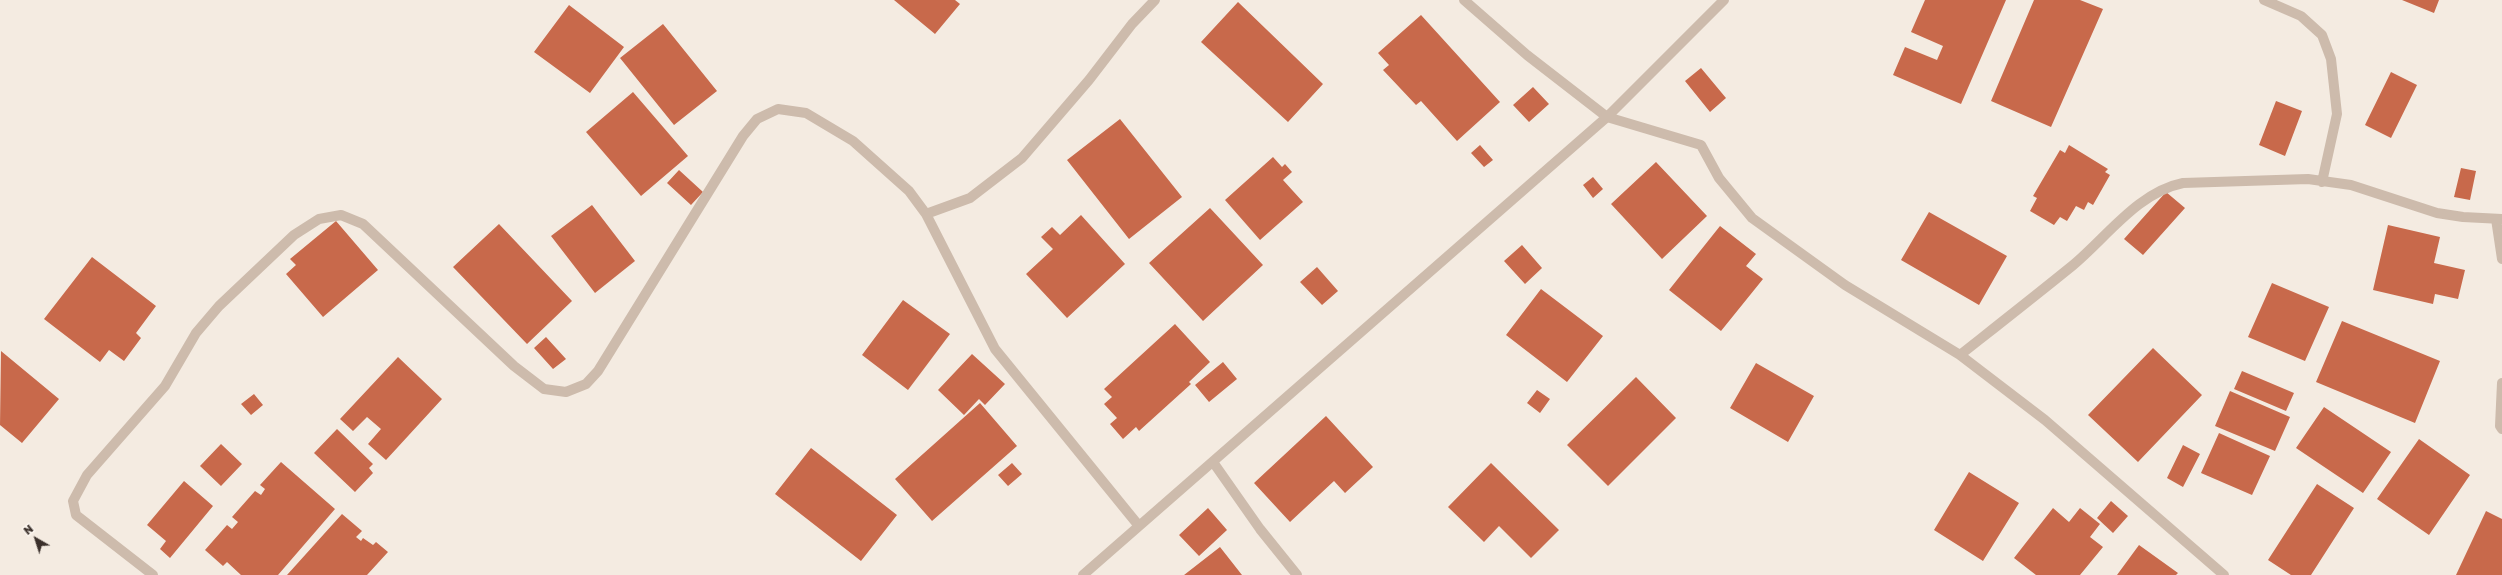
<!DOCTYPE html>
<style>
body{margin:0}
#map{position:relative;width:2502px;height:575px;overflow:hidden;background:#f4ebe1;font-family:"Golos Text",sans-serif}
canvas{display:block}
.north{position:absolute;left:16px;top:519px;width:40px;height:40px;-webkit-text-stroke:3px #fbf5ee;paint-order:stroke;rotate:321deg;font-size:11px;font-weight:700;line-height:16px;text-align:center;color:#3b302b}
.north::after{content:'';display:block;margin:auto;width:14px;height:18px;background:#3b302b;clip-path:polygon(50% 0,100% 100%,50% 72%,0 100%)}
</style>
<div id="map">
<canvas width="2502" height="575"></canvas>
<div class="north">N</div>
</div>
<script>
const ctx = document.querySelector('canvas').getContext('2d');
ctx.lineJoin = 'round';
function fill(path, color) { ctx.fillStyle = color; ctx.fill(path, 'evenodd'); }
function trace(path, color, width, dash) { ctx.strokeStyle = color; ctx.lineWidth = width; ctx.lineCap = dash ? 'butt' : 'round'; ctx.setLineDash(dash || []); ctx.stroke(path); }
fill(new Path2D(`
 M894,0H955L960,4L935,34Z
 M1925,0H2006L1961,104L1893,75L1905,47L1937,60L1943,46L1911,32Z
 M2034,0H2080L2103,9L2051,127L1991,101Z
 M2402,0H2439L2434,13Z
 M1238,2L1323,84L1288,122L1201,42Z
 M569,5L624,47L590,93L534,52Z
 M1421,15L1500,102L1457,141L1421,101L1416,105L1383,70L1389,65L1378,53Z
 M663,24L717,91L674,125L620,58Z
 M1701,68L1726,98L1710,112L1685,81Z
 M2391,72L2417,85L2391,138L2365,125Z
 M1533,87L1549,104L1529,122L1513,105Z
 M633,92L688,156L641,196L586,132Z
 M2276,101L2302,111L2285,156L2259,145Z
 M1120,119L1182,197L1129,239L1067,160Z
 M1480,145L1493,160L1484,167L1471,153Z
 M2069,145L2108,169L2105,172L2110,175L2093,205L2088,202L2084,210L2076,206L2067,221L2060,217L2054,225L2030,211L2037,198L2033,196L2060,150L2065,153Z
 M1273,157L1282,167L1285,164L1292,172L1283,180L1303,202L1260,240L1225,200Z
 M1656,162L1707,216L1662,259L1611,204Z
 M2461,168L2476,171L2470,200L2454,197Z
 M679,170L703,192L691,205L667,183Z
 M1593,177L1603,189L1593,198L1583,185Z
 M2166,192L2185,208L2143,255L2124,239Z
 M592,205L635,261L595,293L551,236Z
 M1210,208L1263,265L1203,321L1149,263Z
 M1929,212L2007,256L1979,305L1901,260Z
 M1081,215L1125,264L1067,318L1026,274L1053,249L1041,237L1052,227L1060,235Z
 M336,221L378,270L323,317L286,274L296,265L290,259Z
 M499,224L572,301L527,344L453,267Z
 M2388,225L2440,237L2434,263L2465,270L2458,299L2435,294L2433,304L2373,290Z
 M1720,226L1756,254L1746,266L1763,279L1721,331L1669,290Z
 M1522,245L1542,268L1525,284L1504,261Z
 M92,257L156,306L136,333L141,338L124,361L109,350L100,362L44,319Z
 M1317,267L1338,291L1322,305L1300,282Z
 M2272,283L2329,307L2305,361L2248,337Z
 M1541,289L1603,336L1567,382L1506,335Z
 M903,300L950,334L908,390L862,355Z
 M2342,321L2440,361L2415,423L2316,382Z
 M1175,324L1210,362L1189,382L1191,384L1139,431L1136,427L1123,439L1110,424L1117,418L1104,404L1112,397L1104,389Z
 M546,337L566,359L553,369L534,348Z
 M2153,348L2202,395L2138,462L2088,415Z
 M1,351L59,399L22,443L0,425Z
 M972,354L1005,384L985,405L979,399L964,415L938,390Z
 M398,357L442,399L386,460L368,444L381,429L367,417L353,431L340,419Z
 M1223,362L1237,379L1209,402L1195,385Z
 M1756,363L1814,396L1788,442L1730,408Z
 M2242,371L2294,393L2286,411L2234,389Z
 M1636,377L1676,418L1608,486L1567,445Z
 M1537,390L1550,399L1540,413L1527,403Z
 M2230,391L2290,417L2275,451L2215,426Z
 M254,394L263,405L251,415L241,404Z
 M980,403L1017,446L932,521L895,479Z
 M2324,407L2391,452L2363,493L2296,448Z
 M1326,416L1373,467L1345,493L1334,481L1290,522L1254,483Z
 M337,429L373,464L369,468L373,473L355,492L314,453Z
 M2219,433L2270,456L2252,495L2201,473Z
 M2419,439L2470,475L2429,535L2377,499Z
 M221,444L242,464L221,486L200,466Z
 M2183,445L2200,454L2183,487L2167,478Z
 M811,448L897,515L861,561L775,494Z
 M281,462L335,509L278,575H241L227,562L223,566L205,550L227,525L232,529L238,522L232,517L255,491L261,495L265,489L260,485Z
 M1012,463L1022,474L1008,486L998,475Z
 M1491,463L1559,530L1531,558L1499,526L1484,542L1448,507Z
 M1969,472L2019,503L1983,561L1934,530Z
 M184,481L213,506L170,558L160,549L166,541L147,525Z
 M2317,484L2354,508L2311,575H2291L2268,560Z
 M2111,501L2128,516L2113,533L2097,518Z
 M1208,508L1227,530L1199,556L1179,535Z
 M2053,508L2069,522L2080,508L2100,524L2090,537L2103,547L2080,575H2036L2014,558Z
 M2486,511L2502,519V575H2456Z
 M342,514L362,531L356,537L361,541L363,538L373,545L376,542L388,552L367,575H287Z
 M2139,545L2178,573L2176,575H2117Z
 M1220,547L1242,575H1184Z`), '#c8694b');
trace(new Path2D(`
 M1464,0L1527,55L1607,117L1701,145L1719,178L1752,218L1845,285L1960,355L2045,420L2224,575
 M2264,0L2301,16L2322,35L2331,59L2337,114L2322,182
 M926,214L970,198L1022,158L1089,80L1132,24L1155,0
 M2496,219L2502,259
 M1960,355C1998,325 2035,296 2072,266C2106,238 2138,192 2183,183L2308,179L2351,185L2437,213L2463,217L2502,219
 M2502,383L2500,426L2502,429
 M1213,462L1260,529L1297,575
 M153,575L76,515L73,501L87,475L165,386L196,333L219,306L294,235L319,219L341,215L363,224L514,366L544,389L566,392L586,384L598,371L743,136L757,119L778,109L806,113L853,141L909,191L926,214L995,349L1139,526
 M1083,575L1607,117L1724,0`), '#cdbbac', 10);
</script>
